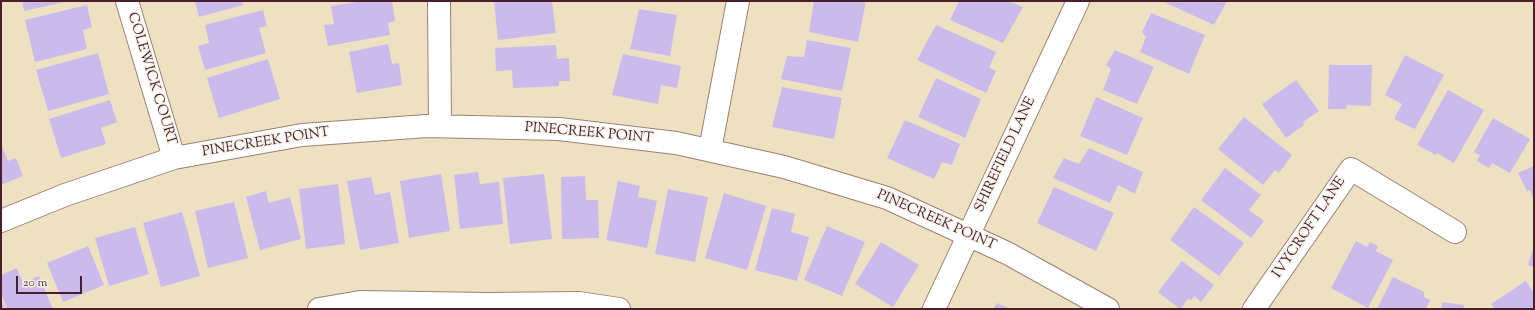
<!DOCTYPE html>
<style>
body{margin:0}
#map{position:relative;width:1535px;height:310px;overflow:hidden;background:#eee1c1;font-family:"Sorts Mill Goudy",serif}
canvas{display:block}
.frame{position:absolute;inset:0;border:2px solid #4a1f2b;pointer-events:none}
.scale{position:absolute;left:16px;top:276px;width:66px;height:18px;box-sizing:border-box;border:2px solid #4a1f2b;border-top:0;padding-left:5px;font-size:12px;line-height:14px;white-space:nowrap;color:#4a1f2b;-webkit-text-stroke:3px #f7f3e8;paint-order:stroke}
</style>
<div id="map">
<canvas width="1535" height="310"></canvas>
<div class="frame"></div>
<div class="scale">20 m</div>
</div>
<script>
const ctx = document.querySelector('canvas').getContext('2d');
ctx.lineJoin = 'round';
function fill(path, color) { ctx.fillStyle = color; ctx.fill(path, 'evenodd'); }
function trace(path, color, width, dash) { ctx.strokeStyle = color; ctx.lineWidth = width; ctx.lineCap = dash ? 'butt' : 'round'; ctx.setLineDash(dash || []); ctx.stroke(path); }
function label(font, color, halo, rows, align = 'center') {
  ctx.font = font + ' "Sorts Mill Goudy",serif'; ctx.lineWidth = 3; ctx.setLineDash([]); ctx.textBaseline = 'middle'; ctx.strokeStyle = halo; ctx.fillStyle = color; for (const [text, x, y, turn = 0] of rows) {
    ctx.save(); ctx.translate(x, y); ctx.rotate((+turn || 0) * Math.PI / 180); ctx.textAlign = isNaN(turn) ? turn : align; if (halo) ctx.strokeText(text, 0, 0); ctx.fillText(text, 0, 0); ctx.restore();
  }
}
fill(new Path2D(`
 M22,1H64V2L24,11Z
 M195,1H242L243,5L199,17Z
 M363,1H392L395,21L388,23L390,35L328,46L324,25L334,24L331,6Z
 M494,1H552L556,33L498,40Z
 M814,1H866L858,42L809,32Z
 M959,1H1008L1023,7L1003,43L950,20Z
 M1162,1H1227L1214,25Z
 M87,5L92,27L83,30L87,49L35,62L25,20Z
 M639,9L677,15L670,56L630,49Z
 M263,10L267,26L259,28L266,53L205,70L198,46L209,43L205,25Z
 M1151,13L1205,35L1189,74L1140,52L1146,37L1142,32Z
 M936,25L996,52L989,68L996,71L986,93L917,60Z
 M807,40L851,48L842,91L781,79L787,56L804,57Z
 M388,44L392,64L399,63L402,85L357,93L349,52Z
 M556,45L557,59L569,58L570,81H559V86L513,88L512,70L496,71L495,48Z
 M1115,50L1154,67L1137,104L1103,90L1111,69L1106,65Z
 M98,53L109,94L48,111L36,70Z
 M623,54L681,66L677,88L661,85L658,104L612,95Z
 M1405,55L1444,75L1415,129L1394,119L1402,104L1385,95Z
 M268,59L280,99L219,118L207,78Z
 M1329,65H1372L1371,106L1347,105L1346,109H1328Z
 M936,78L981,99L965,138L918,117Z
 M1296,80L1319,111L1303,122L1304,125L1286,138L1262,104Z
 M782,87L842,98L834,139L772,127Z
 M1448,90L1484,110L1454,163L1437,153L1436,155L1417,145Z
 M1096,97L1143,118L1127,155L1080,136Z
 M110,100L117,122L101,128L106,144L61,158L49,119Z
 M1244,117L1292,155L1279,173L1275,170L1263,185L1218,149Z
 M1493,118L1530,139L1510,173L1492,163L1489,168L1477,161L1480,155L1474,152Z
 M905,120L960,144L952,165L942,162L934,179L887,158Z
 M1,144L8,161L16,158L23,176L1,185Z
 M1089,148L1143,172L1135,194L1118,185L1110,203L1053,178L1064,158L1079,164Z
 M1534,166V200L1530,190L1527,191L1518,173Z
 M1225,168L1261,195L1249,210L1264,221L1251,238L1201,200Z
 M478,172L480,184L499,182L503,224L460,229L454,175Z
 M441,174L450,231L409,238L400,181Z
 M544,174L552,239L510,244L503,178Z
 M585,176L586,200H598L599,238L562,239L561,177Z
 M371,177L375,195L390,192L399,243L360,250L347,181Z
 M618,181L640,186L638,197L657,201L647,248L606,240Z
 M338,184L345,244L306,249L299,189Z
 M1054,187L1114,213L1096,251L1037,223Z
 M668,189L708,197L695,262L655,254Z
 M266,191L269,203L290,197L301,239L260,250L246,197Z
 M724,193L766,206L747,270L705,258Z
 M234,202L248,258L208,268L195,211Z
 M1194,207L1244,243L1219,276L1170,240Z
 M772,208L795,214L791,232L809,237L797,281L755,270Z
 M182,212L200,276L161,287L143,223Z
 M827,226L865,242L842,296L804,280Z
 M135,227L149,274L109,286L95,238Z
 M1356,241L1367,247L1370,242L1378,246L1376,251L1393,260L1368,308L1331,288Z
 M881,242L919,265L893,307L855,284Z
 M88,246L104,285L63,302L47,263Z
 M1534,246V267L1528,265Z
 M1182,261L1214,285L1201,302L1194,296L1191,300L1188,299L1180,309L1158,292Z
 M17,268L23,283L39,276L53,309H7L1,294V275Z
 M1393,277L1424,292V297L1430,300L1426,309H1377Z
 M1526,281L1534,293V309H1495L1491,304Z
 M1,299L5,309H1Z
 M1442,302L1464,305L1463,309H1441Z
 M997,303L1011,309H993Z`), '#cabbec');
const street = new Path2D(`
 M127,1L174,158
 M439,1L440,126
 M710,150L738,1
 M1,221L65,195L174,158L302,135L427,126L559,129L676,143L784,167L887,198L1007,253L1108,309
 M934,309L1078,1
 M1254,309L1351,169L1455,232`);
const secondary = new Path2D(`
 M319,309L360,302L487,304L579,303L619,309`);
trace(street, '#9c8076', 24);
trace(secondary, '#9c8076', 24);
trace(street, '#fff', 22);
trace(secondary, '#fff', 22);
label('14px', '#4a1f2b', '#f7f3e8', [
 ["COLEWICK COURT",151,79,73],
 ["PINECREEK POINT",589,134,5],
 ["PINECREEK POINT",266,143,-9],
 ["SHIREFIELD LANE",1006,155,-65],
 ["PINECREEK POINT",936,221,24],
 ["IVYCROFT LANE",1310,228,-56]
]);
</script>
